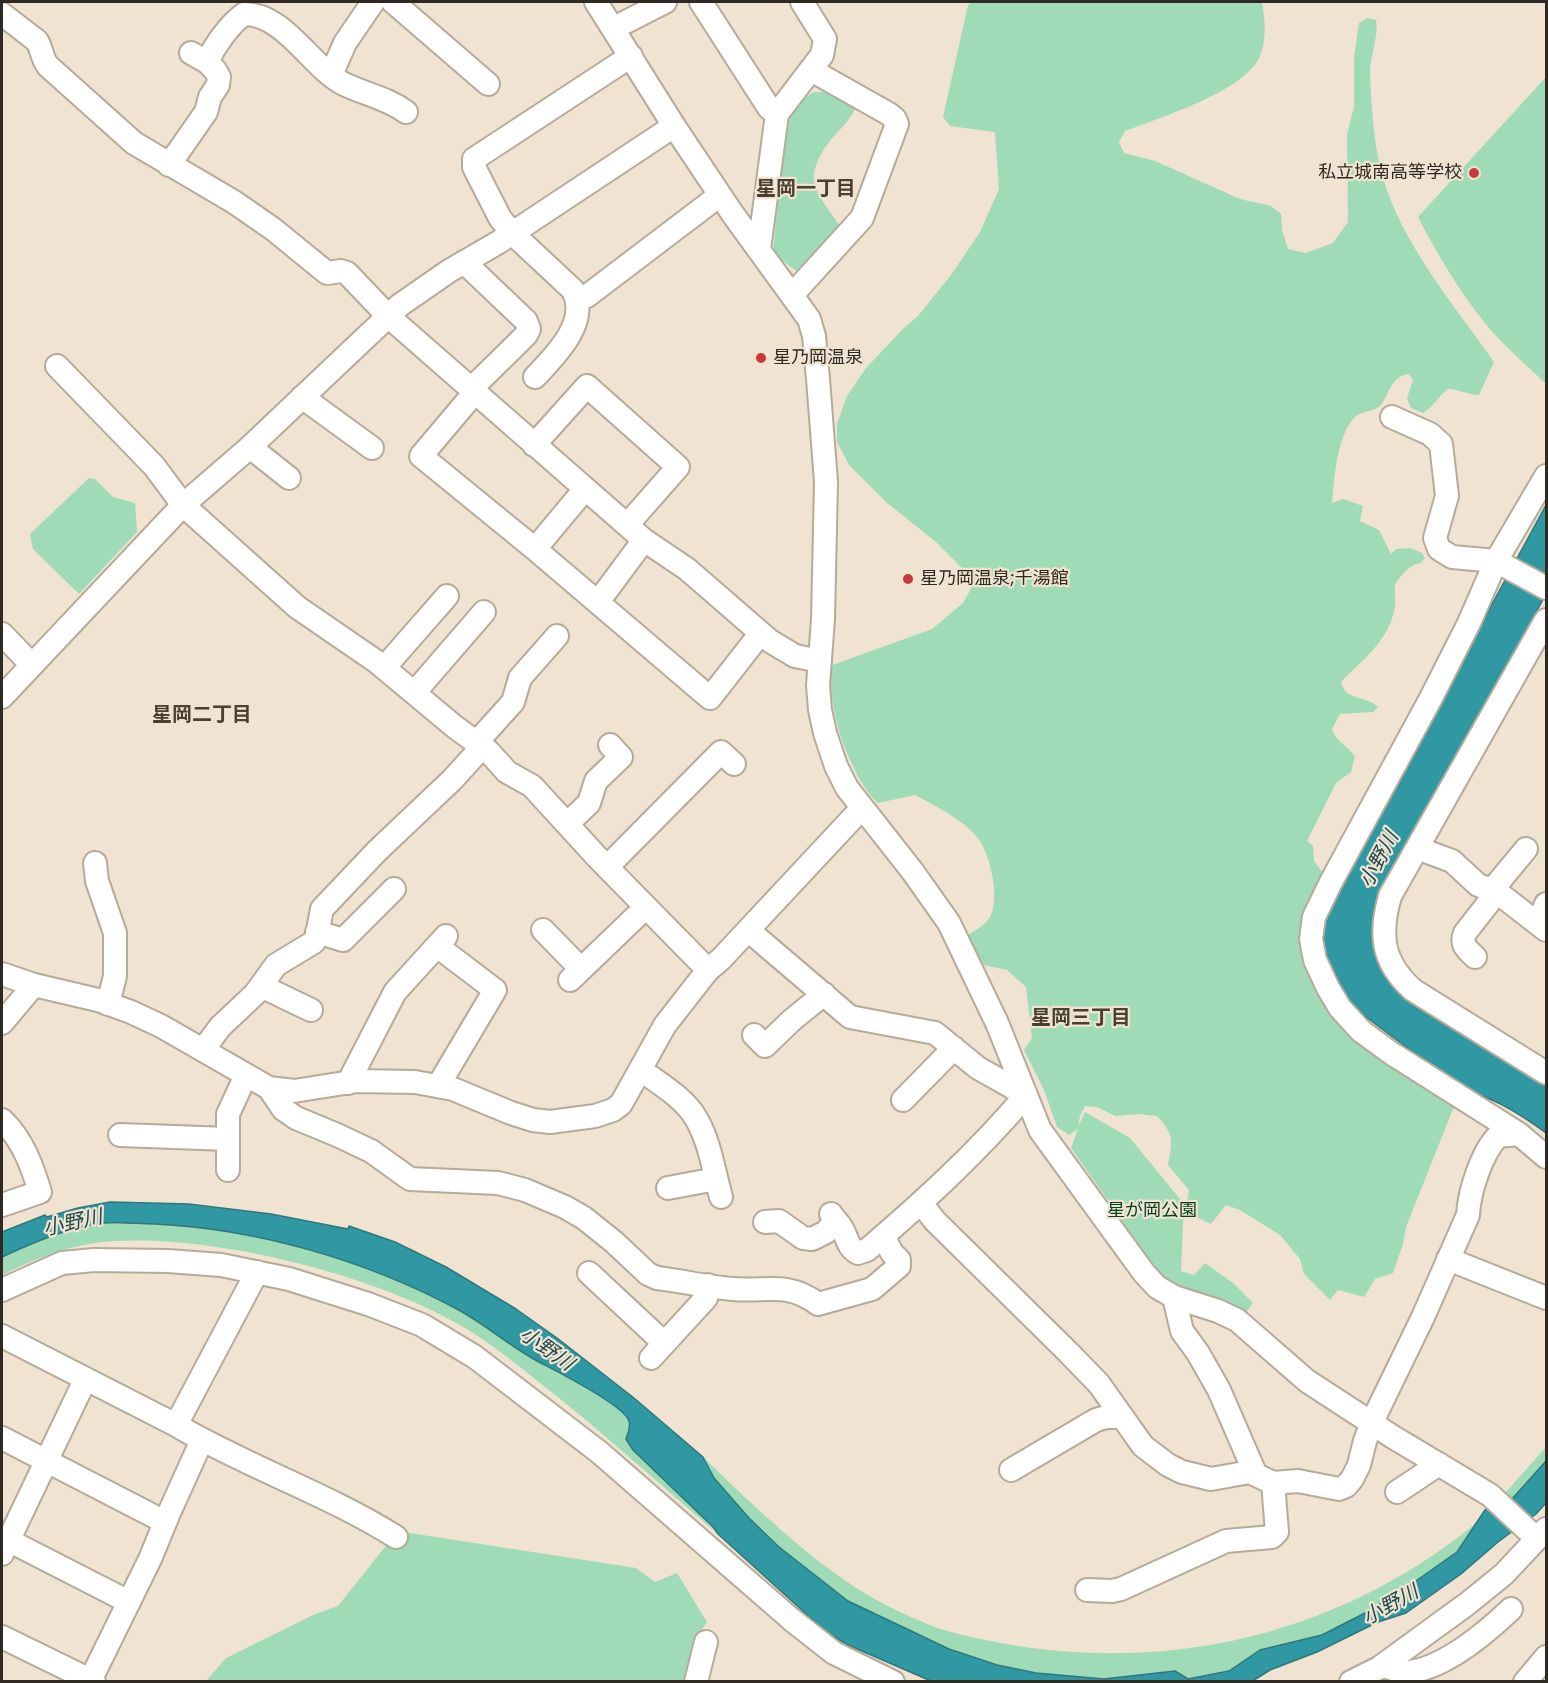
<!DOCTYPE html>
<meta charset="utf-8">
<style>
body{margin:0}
#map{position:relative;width:1548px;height:1683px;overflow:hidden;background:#f0e3d1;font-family:Poppins,sans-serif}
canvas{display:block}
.frame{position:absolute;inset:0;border:3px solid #2e2a23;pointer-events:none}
</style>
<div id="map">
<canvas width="1548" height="1683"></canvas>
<div class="frame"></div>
</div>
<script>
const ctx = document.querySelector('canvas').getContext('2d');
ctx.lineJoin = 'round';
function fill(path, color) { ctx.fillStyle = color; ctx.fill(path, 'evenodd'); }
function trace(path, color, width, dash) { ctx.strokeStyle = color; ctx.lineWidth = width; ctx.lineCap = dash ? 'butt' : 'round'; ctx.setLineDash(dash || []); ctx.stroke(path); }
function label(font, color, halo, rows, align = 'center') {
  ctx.font = font + ' Poppins,"Noto Sans JP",sans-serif'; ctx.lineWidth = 4.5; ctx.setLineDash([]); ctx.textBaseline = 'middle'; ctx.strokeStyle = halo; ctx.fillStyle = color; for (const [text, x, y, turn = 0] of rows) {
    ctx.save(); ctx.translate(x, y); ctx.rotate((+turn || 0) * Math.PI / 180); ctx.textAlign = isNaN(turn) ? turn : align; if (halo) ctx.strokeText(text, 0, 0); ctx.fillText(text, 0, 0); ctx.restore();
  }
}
fill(new Path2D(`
 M972,2H1262C1265,20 1267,37 1260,56C1246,91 1159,118 1125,131L1119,142L1124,153L1155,161L1240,199L1271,206L1281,214L1282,230L1288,249L1306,253L1333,243L1348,222L1347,134L1354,107V57L1359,23L1367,18L1376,20C1379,35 1370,57 1370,74C1371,99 1373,127 1377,152C1389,229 1450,299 1494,362L1479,395C1467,395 1459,389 1448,389C1439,396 1433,407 1423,413L1411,408L1407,398L1413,380L1409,374C1388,377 1390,397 1379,407C1372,412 1360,411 1354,418C1337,436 1334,479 1332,503L1343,499L1363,506L1360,521L1379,530L1391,554L1396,549L1410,548L1422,553L1425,558L1421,563C1409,564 1402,575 1395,584C1394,592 1396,600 1395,607C1389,641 1363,659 1341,682C1346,702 1366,695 1378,707L1373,712L1340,714L1332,729C1335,740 1347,746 1355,756L1351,772L1336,783L1307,841L1313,846L1314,861L1325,876L1328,1007L1457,1099L1406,1227L1403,1244L1393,1273L1375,1279L1364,1297L1338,1290L1330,1300L1304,1274L1300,1259L1280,1235L1240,1210L1226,1205L1211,1224L1194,1216L1187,1201L1189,1190L1168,1165C1172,1141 1175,1135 1157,1116L1138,1114L1115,1116L1097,1107L1085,1106L1080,1116L1078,1127L1085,1112L1130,1138L1184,1204L1181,1271L1194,1275L1205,1263L1233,1283L1253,1303L1244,1315L1182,1294L1160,1274L1071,1148L1078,1129L1069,1135L1057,1127L1044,1090L1024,1050L1032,1038L1026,987L1007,970L984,965L968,935C974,931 982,927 987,921C1002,905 991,858 980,841C969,823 934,805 915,795L878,803C866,792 859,779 852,764C836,730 831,704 830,666L932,629L963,603L972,587L961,567L936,542L886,502L849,465L837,442V424L847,396L866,368L903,329L918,316L951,275L980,232L999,189L995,132L950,126L943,117L968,5Z
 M1546,77V384C1530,368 1512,353 1496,336C1467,304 1438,256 1418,217Z
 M814,92H824L855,109C849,121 844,125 835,135C825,146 813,164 814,180C815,193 834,218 842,228L800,274L773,253L784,133L792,114L802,100Z
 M89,478L95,479L113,497L135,503L137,532L79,594L33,549L30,534Z
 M97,1224C129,1224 161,1223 192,1226C278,1236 379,1267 455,1308C488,1325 515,1349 547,1366C563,1375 624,1406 629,1421C631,1427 628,1433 626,1439L718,1534C657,1482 598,1428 535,1379C515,1363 495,1347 473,1333C385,1276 200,1229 95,1243C62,1248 32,1260 2,1275V1257L56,1233Z
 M1546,1447V1461L1512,1499L1485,1510L1506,1492Z
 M703,1457C754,1506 806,1557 866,1594C889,1608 915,1619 940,1629C1131,1683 1328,1647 1481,1519L1457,1552L1403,1590L1400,1597L1372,1607L1367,1612L1322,1635L1260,1650L1229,1671L1187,1679L1175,1671L1104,1679L1036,1673L997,1665L949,1649L848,1601L779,1547L749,1518L714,1478Z
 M403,1532L636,1568L655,1582L677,1573L707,1622L698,1635L685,1681L205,1682L226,1658L313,1615L338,1606L388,1543Z`), '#9fdbb6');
const water = new Path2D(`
 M1546,505V594L1441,788L1377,949L1546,1087V1133C1522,1115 1494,1097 1465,1091L1358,1011L1335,982L1323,957L1322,932L1327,910L1338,887Z
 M110,1202L189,1204L271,1214L348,1229L349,1226L395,1242L446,1267L516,1309L557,1338L634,1398L703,1457L714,1478L749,1518L779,1547L848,1601L949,1649L997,1665L1036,1673L1104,1679L1175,1671L1188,1679L1229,1671L1260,1650L1322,1635L1367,1612L1371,1607L1400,1597L1403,1590L1457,1552L1485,1510L1512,1499L1546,1461V1503L1536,1514L1498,1542L1461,1574L1406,1613L1378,1622L1317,1652L1270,1670L1251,1682L931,1681L848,1645L827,1633L718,1534L713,1527L633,1450L626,1439C628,1433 631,1427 629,1421C624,1405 556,1371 539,1362C509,1346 484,1323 455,1308C364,1260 258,1229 155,1224C136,1224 114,1221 96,1224C62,1230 32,1243 2,1257V1232L45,1215L47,1217L78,1208Z`);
fill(water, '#3098a2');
trace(water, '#2f777c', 1.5);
const minor = new Path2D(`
 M393,2L488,84
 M596,2L674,126L732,213L809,319L814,336L818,379L826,482L823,619L818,685L820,710L825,733L836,766L847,788L913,872L949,923L997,1023L1040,1130L1144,1273L1157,1287L1174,1297L1218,1311L1237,1320L1307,1381L1393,1437L1490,1495L1537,1539
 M701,2L769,108L777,114
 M2,14L37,41C42,49 42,59 48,66L134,143L234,202L273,229L327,273L341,271L347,273L388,316L644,540L687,569L770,641L795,656L820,661
 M614,28L665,2
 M207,62C215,45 229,25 244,14C283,13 311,66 342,83C363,94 386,97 406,112
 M331,75L345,43L373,2
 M169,165L206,112L210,97L218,85L219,77L215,70L207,62L191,53
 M759,249L777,114L822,55L825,39L802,2
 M464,262L526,321L529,329L526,335L471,389
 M792,295L862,218L897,124L895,119L889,114L811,70
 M578,299L587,296L720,195
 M57,366L154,466L183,505L297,607L377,662L455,727L488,751L507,772L532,786L598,858L708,970L721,959L862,808
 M535,377C555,356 590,322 573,290L512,233L500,218L474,167V159L631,56
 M475,392L421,456L535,549L710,698L760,634
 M302,397L372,448
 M1392,417L1430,434L1441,444L1447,496L1435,538L1439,549L1452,557L1496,561L1546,588
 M534,445L587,386L678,467L627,525
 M250,447L289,478
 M535,549L585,489
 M598,602L644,540
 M1546,620L1390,896C1379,935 1382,962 1413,990L1546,1073
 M2,634L32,665
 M384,668L447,596
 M414,693L484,612
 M2,697L183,505L250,447L400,305L449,271L499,242L674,126
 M476,743L513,702L520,678L557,636
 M567,824L589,803L596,781L621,757L610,745
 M1417,848L1452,861L1478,885L1497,892L1546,930
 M95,863L97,881L115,933V976L108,1004
 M607,867L721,752L734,764
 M1492,890L1526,849
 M1538,924L1546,904
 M543,930L581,969
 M748,930L850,1017L935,1033L978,1068L1026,1095C978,1152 923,1202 867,1250L858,1253C846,1246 848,1237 841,1227C838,1222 834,1219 831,1214
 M317,932L343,940L394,889
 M437,946L495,990L438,1086
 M1475,957C1467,949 1460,945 1465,933L1497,892
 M2,974L34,985L98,1000L131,1012L161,1026L269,1088L294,1091L357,1081L415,1082L453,1089L511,1113L533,1120L550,1122L595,1116L613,1110L621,1104L665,1025L708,970
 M570,980L646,907
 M261,986L311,1010
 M2,1023L34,985
 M754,1035L765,1046L792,1020L824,994
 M203,1050L220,1027L255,994L276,965L314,942L317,935L322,909L377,851L452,780L482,747
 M641,1070C660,1084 686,1099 697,1120C710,1143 714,1172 721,1197
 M348,1083L395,992L446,936
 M269,1088L283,1109L296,1118L337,1135L371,1151L410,1179L498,1183L525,1190L565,1207L584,1218L614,1242L648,1274L657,1278C682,1281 707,1287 732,1289C767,1292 787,1281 818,1304L872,1289L899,1266V1260L892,1253L883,1236
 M903,1100L954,1048
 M2,1120C23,1140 32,1166 40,1192L2,1205
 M1519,1134L1391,1053L1361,1031L1340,1008L1328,988L1315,960L1311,939L1314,917L1331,882L1431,698L1469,623L1496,561L1546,476
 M120,1135L228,1139
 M228,1170V1114L246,1075
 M668,1188L716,1179
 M921,1203L935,1221L1069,1353L1099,1384L1143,1446L1168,1465L1182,1472L1211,1479L1250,1472L1273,1483L1298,1481L1339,1489L1346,1486L1352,1479L1359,1465L1365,1441L1372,1422L1423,1317L1468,1215C1469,1192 1482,1152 1498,1136L1519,1134L1546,1157
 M765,1222L779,1221L803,1238L812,1239L826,1232L835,1221
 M1448,1259L1546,1298
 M589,1273L664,1343
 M2,1290L62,1263L94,1260L168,1261L221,1265L289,1279L368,1304L422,1325L475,1357L599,1452L792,1620L834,1653L893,1682
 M1174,1297L1182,1331L1198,1353L1219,1390L1255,1473
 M2,1336L176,1425C247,1467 326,1493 396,1537
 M651,1358L706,1298L708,1285
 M176,1425L257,1272
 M2,1438L165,1522
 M1011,1470L1096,1420L1106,1417H1121
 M1397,1492L1439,1464
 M2,1537L129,1602
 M2,1554L85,1380
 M1087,1590L1112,1591L1121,1589L1226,1541L1272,1537L1277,1532L1273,1483
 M2,1637L94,1682
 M1383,1665C1391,1669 1400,1673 1410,1672C1445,1667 1486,1633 1511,1609
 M91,1679L150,1559L169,1513L202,1440
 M696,1682L706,1642
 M1351,1682L1379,1668L1467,1604L1504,1574L1546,1529
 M1525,1682L1546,1657`);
trace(minor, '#b6aa99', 26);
trace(minor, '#fff', 22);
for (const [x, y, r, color] of [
 [1474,173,6,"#c8393c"],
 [761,358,6,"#c8393c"],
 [908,579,6,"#c8393c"]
]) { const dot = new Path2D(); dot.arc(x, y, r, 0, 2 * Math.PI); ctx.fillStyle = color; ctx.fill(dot); trace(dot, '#f0e3d1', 2); }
label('18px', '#2e2a23', '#f0e3d1', [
 ["私立城南高等学校",1462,173,"right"],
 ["星乃岡温泉",773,358],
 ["星乃岡温泉;千湯館",920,579]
], 'left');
label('18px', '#064025', '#f0e3d1', [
 ["星が岡公園",1152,1211]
]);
label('bold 20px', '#4a4031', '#f0e3d1', [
 ["星岡一丁目",806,190],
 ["星岡二丁目",202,716],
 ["星岡三丁目",1081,1019]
]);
label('italic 20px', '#19474b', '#f0e3d1', [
 ["小野川",1380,860,-62],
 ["小野川",73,1224,-12],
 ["小野川",546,1350,35],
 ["小野川",1391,1606,-29]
]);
</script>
